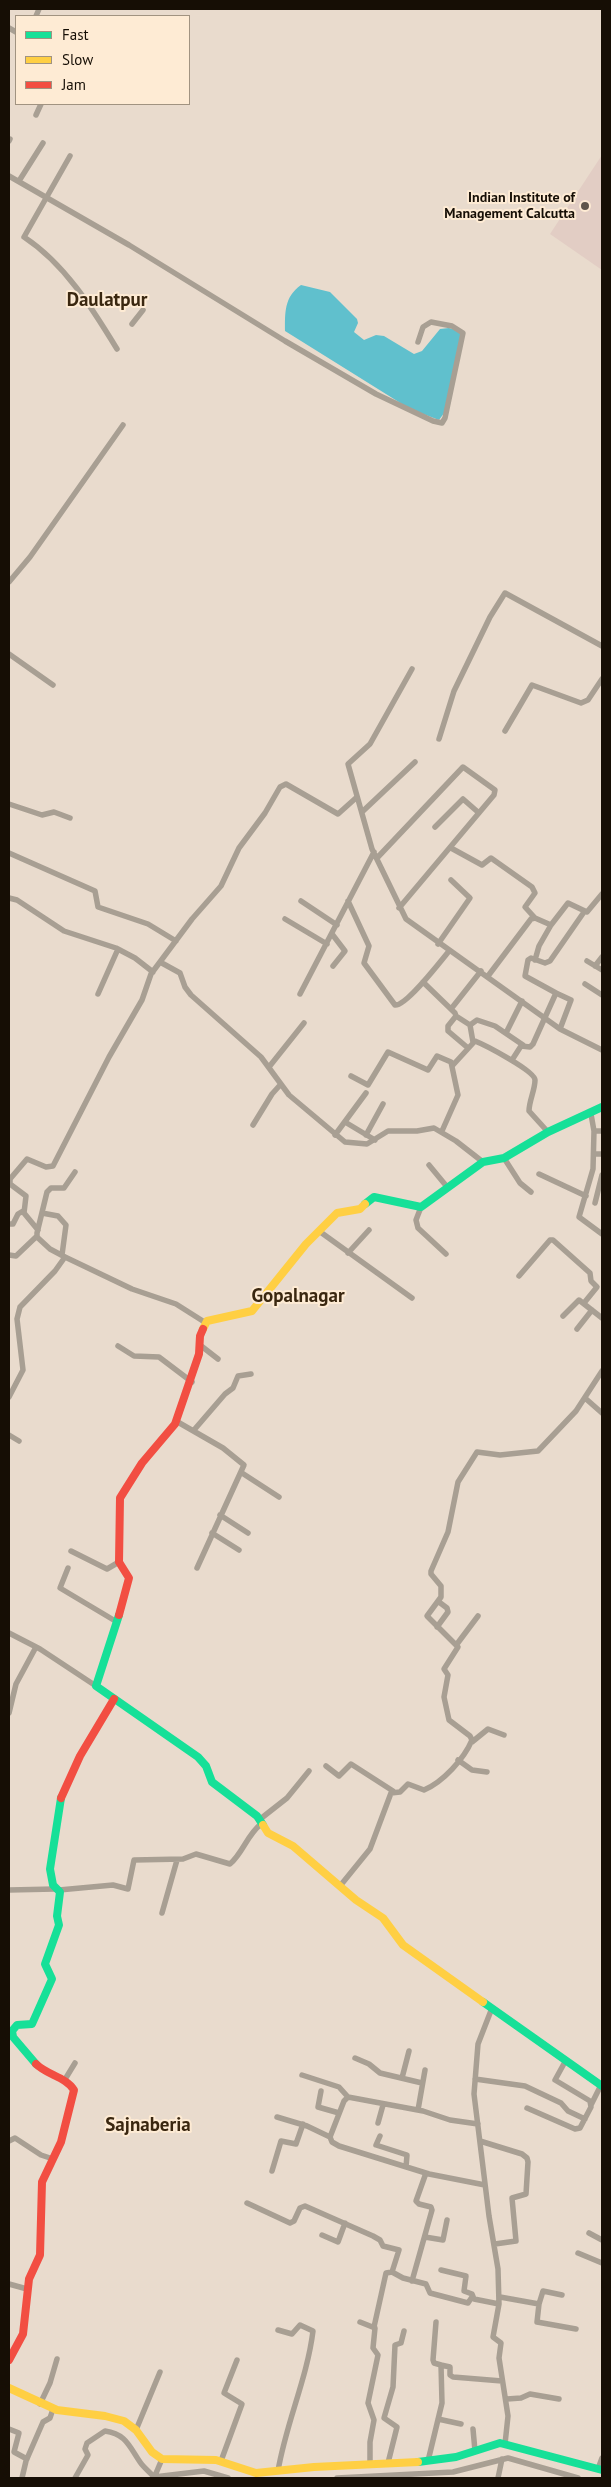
<!DOCTYPE html>
<style>
body{margin:0}
#map{position:relative;width:611px;height:2487px;overflow:hidden;background:#e9dbcd;font-family:"PT Sans",sans-serif}
canvas{display:block}
.frame{position:absolute;inset:0;border:10px solid #160e05;pointer-events:none}
.legend{position:absolute;left:15px;top:15px;width:175px;height:90px;box-sizing:border-box;background:#feebd4;border:1px solid #a19381;margin:0;padding:6px 9px;list-style:none;font-size:15px;color:#160e05}
.legend li{display:flex;align-items:center;gap:10px;height:25px}
.legend b{width:25px;border:1px solid #a19381}
</style>
<div id="map">
<canvas width="611" height="2487"></canvas>
<div class="frame"></div>
<ul class="legend">
<li><b style="height:6px;background:#16e098"></b>Fast</li>
<li><b style="height:6px;background:#ffcf43"></b>Slow</li>
<li><b style="height:6px;background:#f24e42"></b>Jam</li>
</ul>
</div>
<script>
const ctx = document.querySelector('canvas').getContext('2d');
ctx.lineJoin = 'round';
function fill(path, color) { ctx.fillStyle = color; ctx.fill(path, 'evenodd'); }
function trace(path, color, width, dash) { ctx.strokeStyle = color; ctx.lineWidth = width; ctx.lineCap = dash ? 'butt' : 'round'; ctx.setLineDash(dash || []); ctx.stroke(path); }
function label(font, color, halo, rows, align = 'center') {
  ctx.font = font + ' "PT Sans",sans-serif'; ctx.lineWidth = 4; ctx.setLineDash([]); ctx.textBaseline = 'middle'; ctx.strokeStyle = halo; ctx.fillStyle = color; for (const [text, x, y, turn = 0] of rows) {
    ctx.save(); ctx.translate(x, y); ctx.rotate((+turn || 0) * Math.PI / 180); ctx.textAlign = isNaN(turn) ? turn : align; if (halo) ctx.strokeText(text, 0, 0); ctx.fillText(text, 0, 0); ctx.restore();
  }
}
fill(new Path2D(`
 M602,155V270L550,234Z`), '#e2cdc4');
fill(new Path2D(`
 M301,285L330,292L357,319L358,323L354,332L364,340L376,335L384,336L414,354L422,351L440,329L449,328L463,332L447,409L439,420L410,409L285,331C285,313 284,297 301,285Z`), '#60c0cd');
trace(new Path2D(`
 M36,16L39,9
 M9,28L16,32
 M36,115L41,104
 M9,141L10,139
 M70,156L24,237C65,264 92,308 117,349
 M9,176L129,245L285,341L376,394L433,421L442,423L445,418L463,333L452,326L431,322L423,327L418,342
 M19,181L43,143
 M132,324L143,310
 M9,582L30,557L123,425
 M9,654L53,685
 M412,669L370,744L348,764L372,849L406,919L560,1029L602,1050
 M505,731L532,685L581,703L588,700L602,679
 M439,739L454,691L490,617L505,593L602,646
 M9,804L42,815L54,812L70,818
 M362,812L415,762
 M435,827L463,799L479,813
 M451,848L482,865L491,858L532,887L535,893L525,907L535,918
 M9,853L95,891L98,907L148,924L176,941
 M377,858L463,767L495,790L494,795L399,908
 M9,898L17,900L64,931L116,948L135,958L153,972
 M301,901L337,925
 M348,901L369,946L364,963L395,1005C406,1006 440,962 449,951
 M285,919L327,944
 M332,934L345,951L333,966
 M438,944L470,898L451,880
 M535,960L539,946L551,925
 M587,961L602,970
 M160,962L180,973L185,987L191,995L261,1057L289,1095L345,1142L367,1144L388,1131H417L434,1128L456,1141L483,1162
 M595,966L602,957
 M488,976L531,919L535,918L551,925L568,903L587,912L602,894
 M423,982L455,1013L456,1016L448,1026V1031L468,1048
 M585,984L602,995
 M556,993L571,1000L560,1029
 M98,994L118,949
 M300,994L374,852
 M451,1009L481,971
 M456,1016L470,1025L473,1042
 M470,1025L477,1020L495,1026L523,1045
 M506,1033L522,1001
 M512,1060L521,1046L530,1047L533,1044L556,993L525,976L528,960L531,958L545,963L550,961L584,912
 M453,1065L475,1041C485,1045 535,1071 535,1080C535,1090 529,1101 529,1111L548,1132
 M269,1067L304,1023
 M351,1076L368,1085L388,1052L428,1070L437,1056L451,1062L458,1095L442,1131
 M591,1114L594,1131L593,1169L579,1217L602,1234
 M345,1122L375,1140
 M253,1125L272,1094L281,1084
 M594,1131H602
 M335,1135L366,1093
 M366,1135L383,1104
 M594,1154H602
 M504,1158L520,1183L531,1192
 M429,1165L448,1188
 M539,1174L586,1196
 M595,1203L602,1175
 M421,1207L416,1220L418,1228L446,1254
 M42,1213L58,1216L66,1225L62,1255
 M9,1224H13L18,1214L23,1211
 M38,1230L24,1213L26,1196L10,1184V1179L27,1159L46,1167L53,1166L109,1057L142,1000L151,974L192,919L221,886L239,848L265,813L280,787L286,784L338,814L357,797
 M319,1231L412,1298
 M348,1253L369,1230
 M9,1255L16,1256L37,1236
 M65,1257L50,1249L37,1237V1233L47,1192L51,1188H64L75,1172
 M519,1276L550,1240H553L590,1273L591,1281L597,1287L584,1303
 M563,1316L579,1300L602,1318
 M577,1329L592,1310
 M200,1345L218,1359
 M118,1346L134,1356L159,1357L192,1382
 M9,1397L23,1370L17,1319L20,1307L55,1271L65,1257L132,1289L176,1304L206,1323
 M585,1398L602,1413
 M176,1421L223,1448L244,1465L197,1568
 M194,1430L225,1394L233,1388L238,1376L251,1374
 M9,1435L19,1441
 M242,1473L279,1497
 M220,1515L248,1533
 M212,1533L239,1550
 M71,1551L107,1569L119,1562
 M68,1568L60,1588L117,1622
 M437,1627L448,1612L447,1608L439,1602
 M9,1633L40,1649L96,1686
 M457,1644L478,1616
 M9,1713L16,1684L36,1647
 M472,1742L488,1729L504,1735
 M458,1760L472,1770L487,1772
 M326,1766L339,1776L351,1764L393,1791
 M259,1820L287,1798L309,1771
 M340,1886L370,1849L391,1793L400,1792L408,1784L424,1790C443,1782 464,1759 472,1740L470,1736L449,1720L444,1697L448,1675L444,1669L458,1647L427,1616L441,1597V1586L431,1574V1571L448,1532L458,1482L477,1452L500,1455L538,1451L576,1411L602,1371
 M9,1890L55,1889
 M59,1890L113,1885L128,1889L134,1860L183,1859L196,1854L230,1864C243,1853 247,1835 261,1824
 M162,1913L177,1860
 M492,2008L478,2044L474,2094L489,2216L498,2269L499,2304L493,2337L501,2343L499,2358L508,2416L505,2444
 M355,2058L369,2064L380,2073L422,2083
 M302,2075L339,2087L348,2097
 M402,2078L409,2051
 M475,2079L525,2086L561,2103L568,2111L585,2119
 M64,2081L75,2063
 M321,2091L318,2107L339,2113
 M591,2105L601,2085
 M527,2108L575,2129L580,2128L591,2107L590,2101L555,2080L566,2060
 M418,2110L425,2070
 M277,2117L307,2126L330,2137L344,2101L348,2097L423,2111L450,2120L478,2124
 M378,2123L383,2105
 M380,2136L376,2145L407,2155L406,2167
 M330,2137L332,2142L339,2146L429,2174L485,2185
 M9,2141L15,2138L41,2155L53,2159
 M480,2141L522,2154L527,2158L528,2162L526,2194L512,2198L516,2241L495,2244
 M272,2171L281,2141L296,2144L303,2124
 M247,2203L290,2223L294,2221L300,2208L305,2206L373,2236L380,2240L383,2246L399,2250L392,2272L403,2278L426,2284L430,2293L468,2303L472,2297
 M589,2233L602,2240
 M322,2235L338,2242L345,2223
 M425,2237L443,2240L447,2220
 M578,2253L602,2263
 M441,2270L466,2276L464,2291L472,2294L474,2299L499,2304
 M412,2281L432,2210L431,2207L419,2204L416,2201L426,2173
 M9,2284L27,2289
 M500,2297L539,2304L537,2322L576,2329
 M539,2304L543,2291L562,2295
 M360,2322L375,2328L373,2348L378,2355L368,2403L374,2420L370,2442V2465
 M374,2327L386,2273L392,2272
 M441,2365L450,2367V2375L453,2377L502,2381
 M507,2399L521,2398L530,2394L559,2399
 M40,2404L50,2383L57,2359
 M438,2419L461,2424
 M9,2429L19,2433L14,2452L27,2459
 M473,2429L475,2451
 M136,2430L160,2372
 M221,2461L242,2404L224,2393L237,2360
 M428,2461L442,2403L441,2365L434,2363L433,2360L436,2322
 M388,2463L397,2427L384,2418L393,2387L395,2345L401,2343L404,2331
 M598,2469L602,2458
 M278,2471C286,2423 307,2379 313,2331L300,2325L292,2334L278,2330
 M22,2478L26,2461L43,2422L50,2418L53,2409
 M75,2478L88,2455L85,2449L87,2443L105,2431C126,2434 129,2446 140,2462C144,2468 150,2472 154,2477L204,2471L228,2478
 M154,2478L162,2459
 M337,2478L453,2472L508,2458L578,2478
 M498,2478L502,2459`), '#a89f93', 5.5);
trace(new Path2D(`
 M365,1204L374,1197L421,1207L483,1162L504,1158L548,1132L602,1107
 M119,1615L96,1686L198,1757L206,1766L212,1782L257,1816L263,1825
 M483,2002L602,2086
 M36,2064L13,2037L12,2031L17,2025L32,2024L52,1979L45,1964L59,1925L57,1916L60,1892L53,1885L50,1869L61,1798
 M418,2462L456,2457L500,2443L602,2470`), '#16e098', 8);
trace(new Path2D(`
 M203,1329L207,1321L252,1311L306,1244L337,1213L360,1209L365,1204
 M263,1825L268,1833L293,1846L356,1900L383,1918L403,1945L483,2002
 M9,2388L57,2410L105,2416L124,2421L136,2430L152,2452L162,2459L216,2460L256,2473L314,2467L418,2462`), '#ffcf43', 8);
trace(new Path2D(`
 M119,1615L129,1578L119,1562L120,1498L142,1463L175,1424L199,1354L200,1336L203,1329
 M61,1798L80,1756L114,1699
 M9,2360L23,2334L29,2279L40,2255L42,2182L61,2142L74,2090C66,2077 47,2075 36,2064`), '#f24e42', 8);
for (const [x, y, r, color] of [
 [585,206,5,"#60564b"]
]) { const dot = new Path2D(); dot.arc(x, y, r, 0, 2 * Math.PI); ctx.fillStyle = color; ctx.fill(dot); trace(dot, '#feebd4', 2); }
label('bold 14px', '#160e05', '#feebd4', [
 ["Indian Institute of",575,198],
 ["Management Calcutta",575,214]
], 'right');
label('bold 19px', '#3a2710', '#feebd4', [
 ["Daulatpur",107,301],
 ["Gopalnagar",298,1297],
 ["Sajnaberia",148,2126]
]);
</script>
